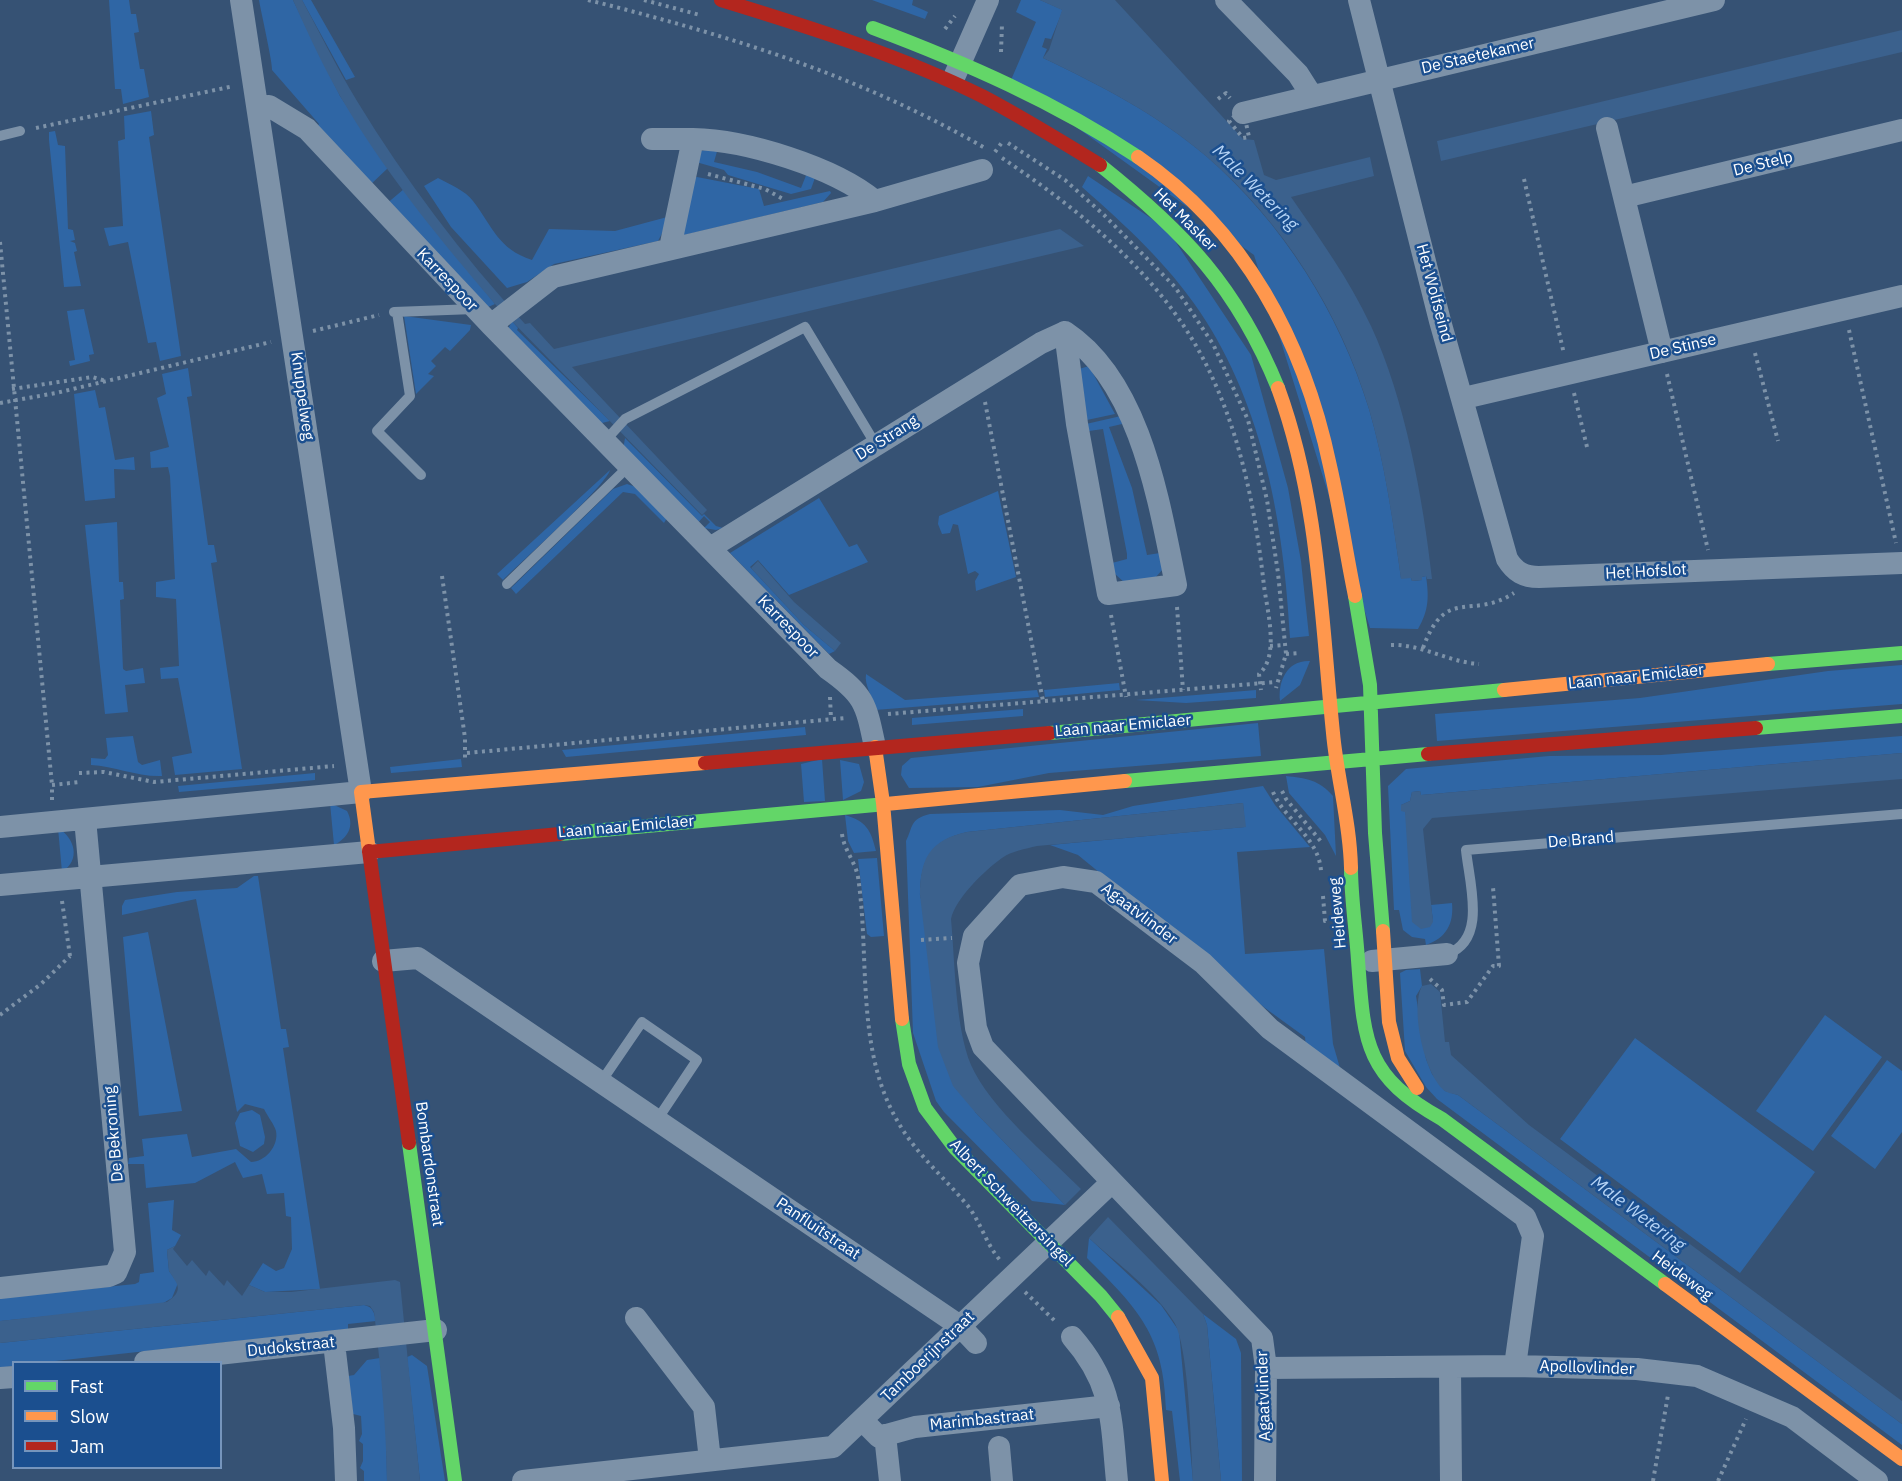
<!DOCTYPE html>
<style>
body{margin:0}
#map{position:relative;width:1902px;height:1481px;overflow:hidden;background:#365274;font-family:"IBM Plex Sans",sans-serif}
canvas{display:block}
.legend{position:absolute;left:12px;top:1361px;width:210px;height:108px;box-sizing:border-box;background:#1b4f8f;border:2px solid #7695bc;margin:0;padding:8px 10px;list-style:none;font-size:18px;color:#fff}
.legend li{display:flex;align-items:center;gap:12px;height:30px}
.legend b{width:30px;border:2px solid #7695bc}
</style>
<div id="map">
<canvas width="1902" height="1481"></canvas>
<ul class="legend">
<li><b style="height:8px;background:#63d668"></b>Fast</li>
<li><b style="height:8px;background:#ff974d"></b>Slow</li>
<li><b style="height:8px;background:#b3261e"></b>Jam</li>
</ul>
</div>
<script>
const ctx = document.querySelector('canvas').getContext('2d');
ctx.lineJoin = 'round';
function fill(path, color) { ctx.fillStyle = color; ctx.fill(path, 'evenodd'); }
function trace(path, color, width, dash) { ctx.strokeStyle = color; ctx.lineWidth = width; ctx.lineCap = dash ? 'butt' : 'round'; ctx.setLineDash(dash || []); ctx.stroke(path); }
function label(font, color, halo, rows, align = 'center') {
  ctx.font = font + ' "IBM Plex Sans",sans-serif'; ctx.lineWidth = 5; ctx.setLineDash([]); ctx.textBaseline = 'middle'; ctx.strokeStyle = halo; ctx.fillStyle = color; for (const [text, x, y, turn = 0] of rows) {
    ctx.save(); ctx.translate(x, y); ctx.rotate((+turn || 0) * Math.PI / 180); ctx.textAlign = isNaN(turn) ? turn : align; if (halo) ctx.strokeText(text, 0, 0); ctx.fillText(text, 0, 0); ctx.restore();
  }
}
fill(new Path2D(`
 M109,0H129L131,14H136L139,32L134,33L140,69H144L149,97L123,104L121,89H115Z
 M259,0H293L340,96L388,168L369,186L317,127L319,124L272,70C273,64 261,12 259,0Z
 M302,0H311L355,77L346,80Z
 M872,0H913L912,5L928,12L925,19Z
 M1021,0H1040L1063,10L1051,39L1045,38L1042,47L1047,49L1043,58C1100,85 1158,115 1206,156C1283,223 1339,312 1369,409C1385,464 1393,521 1401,578H1411L1412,581L1422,580V577L1426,576C1429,597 1429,610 1418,629L1370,628L1254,255L1011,80L1036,22L1016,12Z
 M151,111L154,135L149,137L181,356L160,361L156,342L148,343L128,242L109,246L104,228L123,226L118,141L125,139L124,116Z
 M55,131L58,145L65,146L68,229L73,230L75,240L70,241L75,243L77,251L74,252L81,286L64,287L49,140V132Z
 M718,148L714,162L757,172L801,188L807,173L816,175L811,189L791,194L728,175L724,170L696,162L701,151Z
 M1088,176L1167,229L1251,355L1288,488L1301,561L1309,636L1290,638C1284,526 1264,407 1200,312C1168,264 1125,225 1082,187Z
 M697,177L759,189L764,206L830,191L831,193L823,202L680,236L692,179Z
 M438,178C449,184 466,191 473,201C493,227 498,249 532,260L549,229L615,231L671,216L658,241L554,264L527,282L507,288L451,227L424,186Z
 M404,189L495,304L486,308L385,205Z
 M84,309L94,354L89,355L90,361L70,366L69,361L75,360L67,311Z
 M404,316L471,325L470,330L450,351L445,347L431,361L436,366L428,374L434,376L416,394Z
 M512,321L518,328L517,330L610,421L598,424L508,329Z
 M1089,366L1115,414L1087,420L1079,369Z
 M188,368L192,396L187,397L189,409L208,545H214L217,562L211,563L242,769L175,775L172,757L192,753L178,678L161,679L160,668L179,666L176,599L156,597V582L175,579L170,476L168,467L151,468L150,452L169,447L157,398L166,394L162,374Z
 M95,390L99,408L105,407L115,460L134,457L135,470L114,469L115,498L85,501L74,394Z
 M1121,416L1122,424L1109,427L1132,488L1147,555L1160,553L1163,569L1155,578L1126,584L1114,573L1112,563L1127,559V554L1103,429L1089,431L1086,424Z
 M625,438L702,516L704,514L716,526L723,528L716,530L704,528L710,522L704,516L697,524L623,450Z
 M610,470C606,486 520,563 503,580L497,574Z
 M627,484L636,487L667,518L664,523L635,494L623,492L516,594L511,588L613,489Z
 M998,491L1016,577L976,591L975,581L979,574L975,571L968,574L958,525L953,524L950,533L942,534L938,524L939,516Z
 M819,498L849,547L857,544L868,562L789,595L758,560L750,567L804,625L835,651L829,654L730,553Z
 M117,522L119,582H123L124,599L120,600L123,669L126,671L143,668L145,683L125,685L128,712L105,714L85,525Z
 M1310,661L1300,685L1280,701C1278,681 1287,660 1310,661Z
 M1902,665V704L1437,741L1435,714L1640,698L1828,671Z
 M866,674L905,700L1037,690L1039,697L875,710C873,697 864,685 866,674Z
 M1119,683L1120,690L1045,697L1044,690Z
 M1256,690V698L1186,703L1136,700Z
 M1023,709V716L912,725V718Z
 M1258,723L1261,756L1049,773L978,787L909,788L901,775L902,766L911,758Z
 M805,727L806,735L566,757L562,750Z
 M133,736L138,762L142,765L160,760L162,776C137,777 115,766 91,765V758L105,759L108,755L106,738Z
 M1902,736V753L1421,795L1420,791L1412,792L1410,801L1401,805V811H1405L1433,921L1431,905L1452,903C1454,924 1446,938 1426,945L1425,939L1412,937L1403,930L1399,910H1394L1388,786L1406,769L1549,756L1661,755Z
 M461,759L462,767L391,773L390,767Z
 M822,759L825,801L804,802L801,764Z
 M840,760L859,764L864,782L861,791L843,800Z
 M315,773V780L179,792L178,786Z
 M1286,776C1305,778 1320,780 1333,796L1336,856L1325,835L1289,793Z
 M1263,786L1275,805L1310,847L1237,852L1245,954L1324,949L1333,1044L1340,1068L1306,1048L1305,1037L1265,1008L1078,855L1050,845L1245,827L1243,803L967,832C932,840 920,860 920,895L975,1112L1065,1205L1032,1201L944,1112L936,1101L913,1033L906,841C913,828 909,819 930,814L1060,810L1103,815L1133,806Z
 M330,803L347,811C355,826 348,838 334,845Z
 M845,815C866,821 871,830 876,851L854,853L848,841Z
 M58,828C75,838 81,860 62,872Z
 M877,858L884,936L871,937L867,934L858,859Z
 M254,876H258L281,1029H286L289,1047L283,1048L320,1289L265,1292L249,1285L263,1263L276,1271L284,1268L292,1249L291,1217L286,1216L284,1193L267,1194L262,1174L243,1178L235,1162L195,1183L146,1188L144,1164H128L129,1158L144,1156L142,1139L187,1134L192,1157L236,1149L251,1162C265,1162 279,1146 276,1131C274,1124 268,1117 264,1109L245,1104L237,1112L196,899L122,915V906L125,900L177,892L237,888Z
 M148,932L182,1111L139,1116L123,937Z
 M1420,969L1422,986L1416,996L1426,1059L1432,1074L1445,1091L1458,1095L1902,1424V1445L1437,1099L1426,1087L1405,1051L1400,973L1406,970Z
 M1825,1015L1882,1057L1813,1151L1756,1111Z
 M1635,1038L1815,1172L1740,1273L1560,1139Z
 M1887,1060L1902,1071V1132L1875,1169L1831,1136Z
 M252,1110L260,1115L265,1137L264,1144L253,1152L240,1146L235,1123L240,1113Z
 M174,1200L172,1230L181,1235L175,1246L167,1250L169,1271L178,1283L172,1298L160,1305L0,1321V1298L135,1284L139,1282L140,1274L154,1272L148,1203Z
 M1089,1238L1161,1305L1179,1331L1193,1481H1180L1172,1411L1166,1410C1164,1334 1138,1309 1087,1258Z
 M364,1305C373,1307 374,1312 376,1321L348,1324V1329L46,1362H14L13,1366L0,1368V1343Z
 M1203,1314L1236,1339L1241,1353L1242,1481H1221L1207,1325Z
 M412,1355L427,1366L445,1481H420L407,1357Z
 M380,1358L386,1423L387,1481H364V1471L360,1468L363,1461V1444L359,1441L362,1434L361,1416L353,1414L348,1376L354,1375L367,1360Z`), '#2f66a5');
fill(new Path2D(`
 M293,0H302C320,33 337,68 357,101C405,180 462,255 525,324L530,323L554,349L1060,229L1084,246L572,367L707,510L702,515L495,304C443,243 390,179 349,111C327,75 310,38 293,0Z
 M1040,0H1115L1243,139L1254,140L1264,175L1276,180L1370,157L1374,176L1291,197C1320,239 1349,279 1371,326C1405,399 1423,498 1432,579H1427L1426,576L1422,577V580L1412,581L1411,578L1401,579C1393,522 1385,464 1369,409C1340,312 1283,222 1206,156C1158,115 1100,85 1043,58L1049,50L1062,10Z
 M1902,30V52L1441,161L1437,141Z
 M758,561L794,602L841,643L835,651L804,625L751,568Z
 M1902,753V779L1432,818L1423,829L1433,922L1430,927L1421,929L1412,922L1405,812L1401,811V805L1410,801L1412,792L1420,791L1421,795Z
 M1243,803L1246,827L1037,846C1025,849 1012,851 1002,858C985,870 955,899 951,919C955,962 955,1026 971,1065C990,1108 1047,1155 1081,1189L1065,1205L975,1112L953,1086L938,1047L920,895C920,858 930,840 967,832Z
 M1431,984L1440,992L1445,1042H1449L1451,1055L1529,1125L1902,1401V1424L1458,1095C1454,1094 1448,1093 1445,1091C1424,1075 1410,1007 1422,986Z
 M1108,1217L1203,1314L1207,1325L1221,1481H1193C1191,1447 1189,1347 1174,1322C1156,1291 1115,1262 1089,1238Z
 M175,1246L173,1249L187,1266L192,1260L206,1276L209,1270L224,1286L227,1280L242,1296L249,1285L265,1292H291L395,1280L400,1282L420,1481H387C386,1424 381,1369 374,1312L370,1306L364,1305L0,1343V1321L167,1302C185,1290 177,1284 169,1271L167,1250Z`), '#3b618d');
trace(new Path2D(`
 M588,0C728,35 860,76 985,148
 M644,0L700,15
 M945,29L955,16
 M1001,52L1002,24
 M1218,99L1226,93L1230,98
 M1238,113L1246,123L1249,137L1243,138L1229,121Z
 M36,128L234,86
 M1008,143L1065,180L1104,215L1175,287L1213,344L1248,420L1267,500L1278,573L1286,654L1276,688
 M995,152L1003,141
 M1002,158C1086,214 1171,284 1213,379C1243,445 1256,515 1264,586C1267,610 1280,656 1259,674L1261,690
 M708,174L765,189L783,199
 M1524,179L1564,354
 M0,242L52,785
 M1849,330L1896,543
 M313,331L379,315
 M1755,353L1778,441
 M1667,374L1708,550
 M12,389L92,377L106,381
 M1574,393L1587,447
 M985,402L1043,701
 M0,403L56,393L271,342
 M442,576L465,738V758
 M1177,607L1183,690
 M1111,615L1126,697
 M1391,645C1422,644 1448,662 1479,664
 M1270,646L1284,645
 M1423,648C1446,585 1471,621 1514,593
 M1286,654L1300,653
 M830,697L831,719
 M888,714L1276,682
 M467,753L845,718
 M79,773L104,772L154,782L334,766
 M1282,791L1286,799L1323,844
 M1273,792C1285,820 1319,838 1321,871
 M52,800V785L80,782
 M842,834C844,850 855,861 858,877C870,957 855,1049 898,1122C916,1154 944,1177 968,1206C981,1223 986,1244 1000,1260
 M1323,896L1325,921L1329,920
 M62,901L70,956
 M921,940L952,938
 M1430,979L1442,990L1444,1005L1467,1002L1493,966H1499L1493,887
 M0,1015L41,984L70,956
 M1025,1292L1056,1322
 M1653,1481L1668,1395
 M1718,1481L1746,1419`), '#7d92a8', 4, [3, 4.5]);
trace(new Path2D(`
 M0,136L20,131
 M394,312L474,309
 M397,312L410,396L377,431L421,475
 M605,441L625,419L805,327L876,445
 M507,584L629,466
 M1447,954C1488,940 1469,882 1466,850L1902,814
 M601,1082L642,1022L697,1060L657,1120`), '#7d92a8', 10);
trace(new Path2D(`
 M1226,0L1298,74L1312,96
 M1359,0L1440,321L1507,559C1515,572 1524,577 1539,577L1902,563
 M955,75L988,0
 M258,107L269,106L307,129L491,325L828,669C865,695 866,704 875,747
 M1243,113L1714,0
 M1607,128L1662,352
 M652,139H693
 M1624,197L1902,130
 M670,248L693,139C746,140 834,167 875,201
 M491,325L553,277L875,201L982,170
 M1464,398L1902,296
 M710,548L1041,343L1065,332C1141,382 1159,503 1176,585L1108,594L1077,424L1065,332
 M0,827L361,792L241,0
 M0,885L369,852
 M383,961L418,958L960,1326L976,1343
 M1372,961L1447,954
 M0,1288L109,1276L116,1273L125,1252L85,819
 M636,1318L704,1407L710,1460
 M1072,1337C1114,1385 1111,1421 1117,1481
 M334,1343L344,1428L346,1481
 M145,1362L436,1330
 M1450,1367L1451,1481
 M1266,1368L1515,1366L1637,1369L1697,1376L1792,1417L1877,1481
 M0,1378L14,1377
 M863,1421L879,1437L915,1427L1109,1406
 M885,1435L890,1481
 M999,1447L1002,1481
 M523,1481L833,1447L1112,1182
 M1265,1481L1266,1368L1262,1338L983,1047L976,1028L968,963L974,936L1020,885L1063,877L1096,882L1203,963L1270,1029L1525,1217L1533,1236L1515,1366`), '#7d92a8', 22);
trace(new Path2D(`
 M873,28C966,63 1055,102 1138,157
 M1100,165C1184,232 1237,287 1278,388
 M1355,596L1370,685L1375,833L1383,931
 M1768,664L1902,653
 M1756,728L1902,716
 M1050,733L1504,690
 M1125,781L1428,754
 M560,834L886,804
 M1351,868C1351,898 1356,929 1358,960C1364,1041 1364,1076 1442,1119L1665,1284
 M902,1019L909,1064L925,1108L955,1148L1101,1296L1118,1317
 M409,1143L455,1481`), '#63d668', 14);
trace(new Path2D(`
 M1138,157C1245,230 1304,342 1330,466C1340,509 1346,553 1355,596
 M1278,388C1319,500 1321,616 1333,733C1337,778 1350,821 1351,868
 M1504,690L1768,664
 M875,747L883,803L902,1019
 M886,804L1125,781
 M369,851L361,792L705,763
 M1383,931L1389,1022L1398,1058L1417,1088
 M1665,1284L1902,1459
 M1118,1317L1152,1378L1162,1481`), '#ff974d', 14);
trace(new Path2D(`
 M721,0C809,27 899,55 982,96C1022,117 1061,141 1100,165
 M1428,754L1756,728
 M705,763L1050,733
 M369,851L409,1143
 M369,852L560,834`), '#b3261e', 14);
label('16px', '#fff', '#1b4f8f', [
 ["De Staetekamer",1478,56,-13],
 ["De Stelp",1763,164,-14],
 ["Het Masker",1185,220,45],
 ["Karrespoor",447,280,46],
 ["Het Wolfseind",1434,293,75],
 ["De Stinse",1683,347,-13],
 ["Knuppelweg",302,396,82],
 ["De Strang",887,438,-32],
 ["Het Hofslot",1646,572,-3],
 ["Karrespoor",788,627,46],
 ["Laan naar Emiclaer",1636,677,-6],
 ["Laan naar Emiclaer",1123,726,-5],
 ["Laan naar Emiclaer",626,827,-5],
 ["De Brand",1581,840,-5],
 ["Heideweg",1338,913,-95],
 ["Agaatvlinder",1139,914,37],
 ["De Bekroning",114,1134,-95],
 ["Bombardonstraat",429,1164,82],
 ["Albert Schweitzersingel",1011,1203,46],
 ["Panfluitstraat",818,1229,34],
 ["Heideweg",1682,1276,37],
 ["Dudokstraat",291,1347,-6],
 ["Tamboerijnstraat",928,1357,-44],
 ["Apollovlinder",1587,1368,2],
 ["Agaatvlinder",1264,1396,-92],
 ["Marimbastraat",982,1420,-6]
]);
label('italic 18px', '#b5d3f5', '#1b4f8f', [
 ["Male Wetering",1255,188,45],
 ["Male Wetering",1638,1214,37]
]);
</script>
